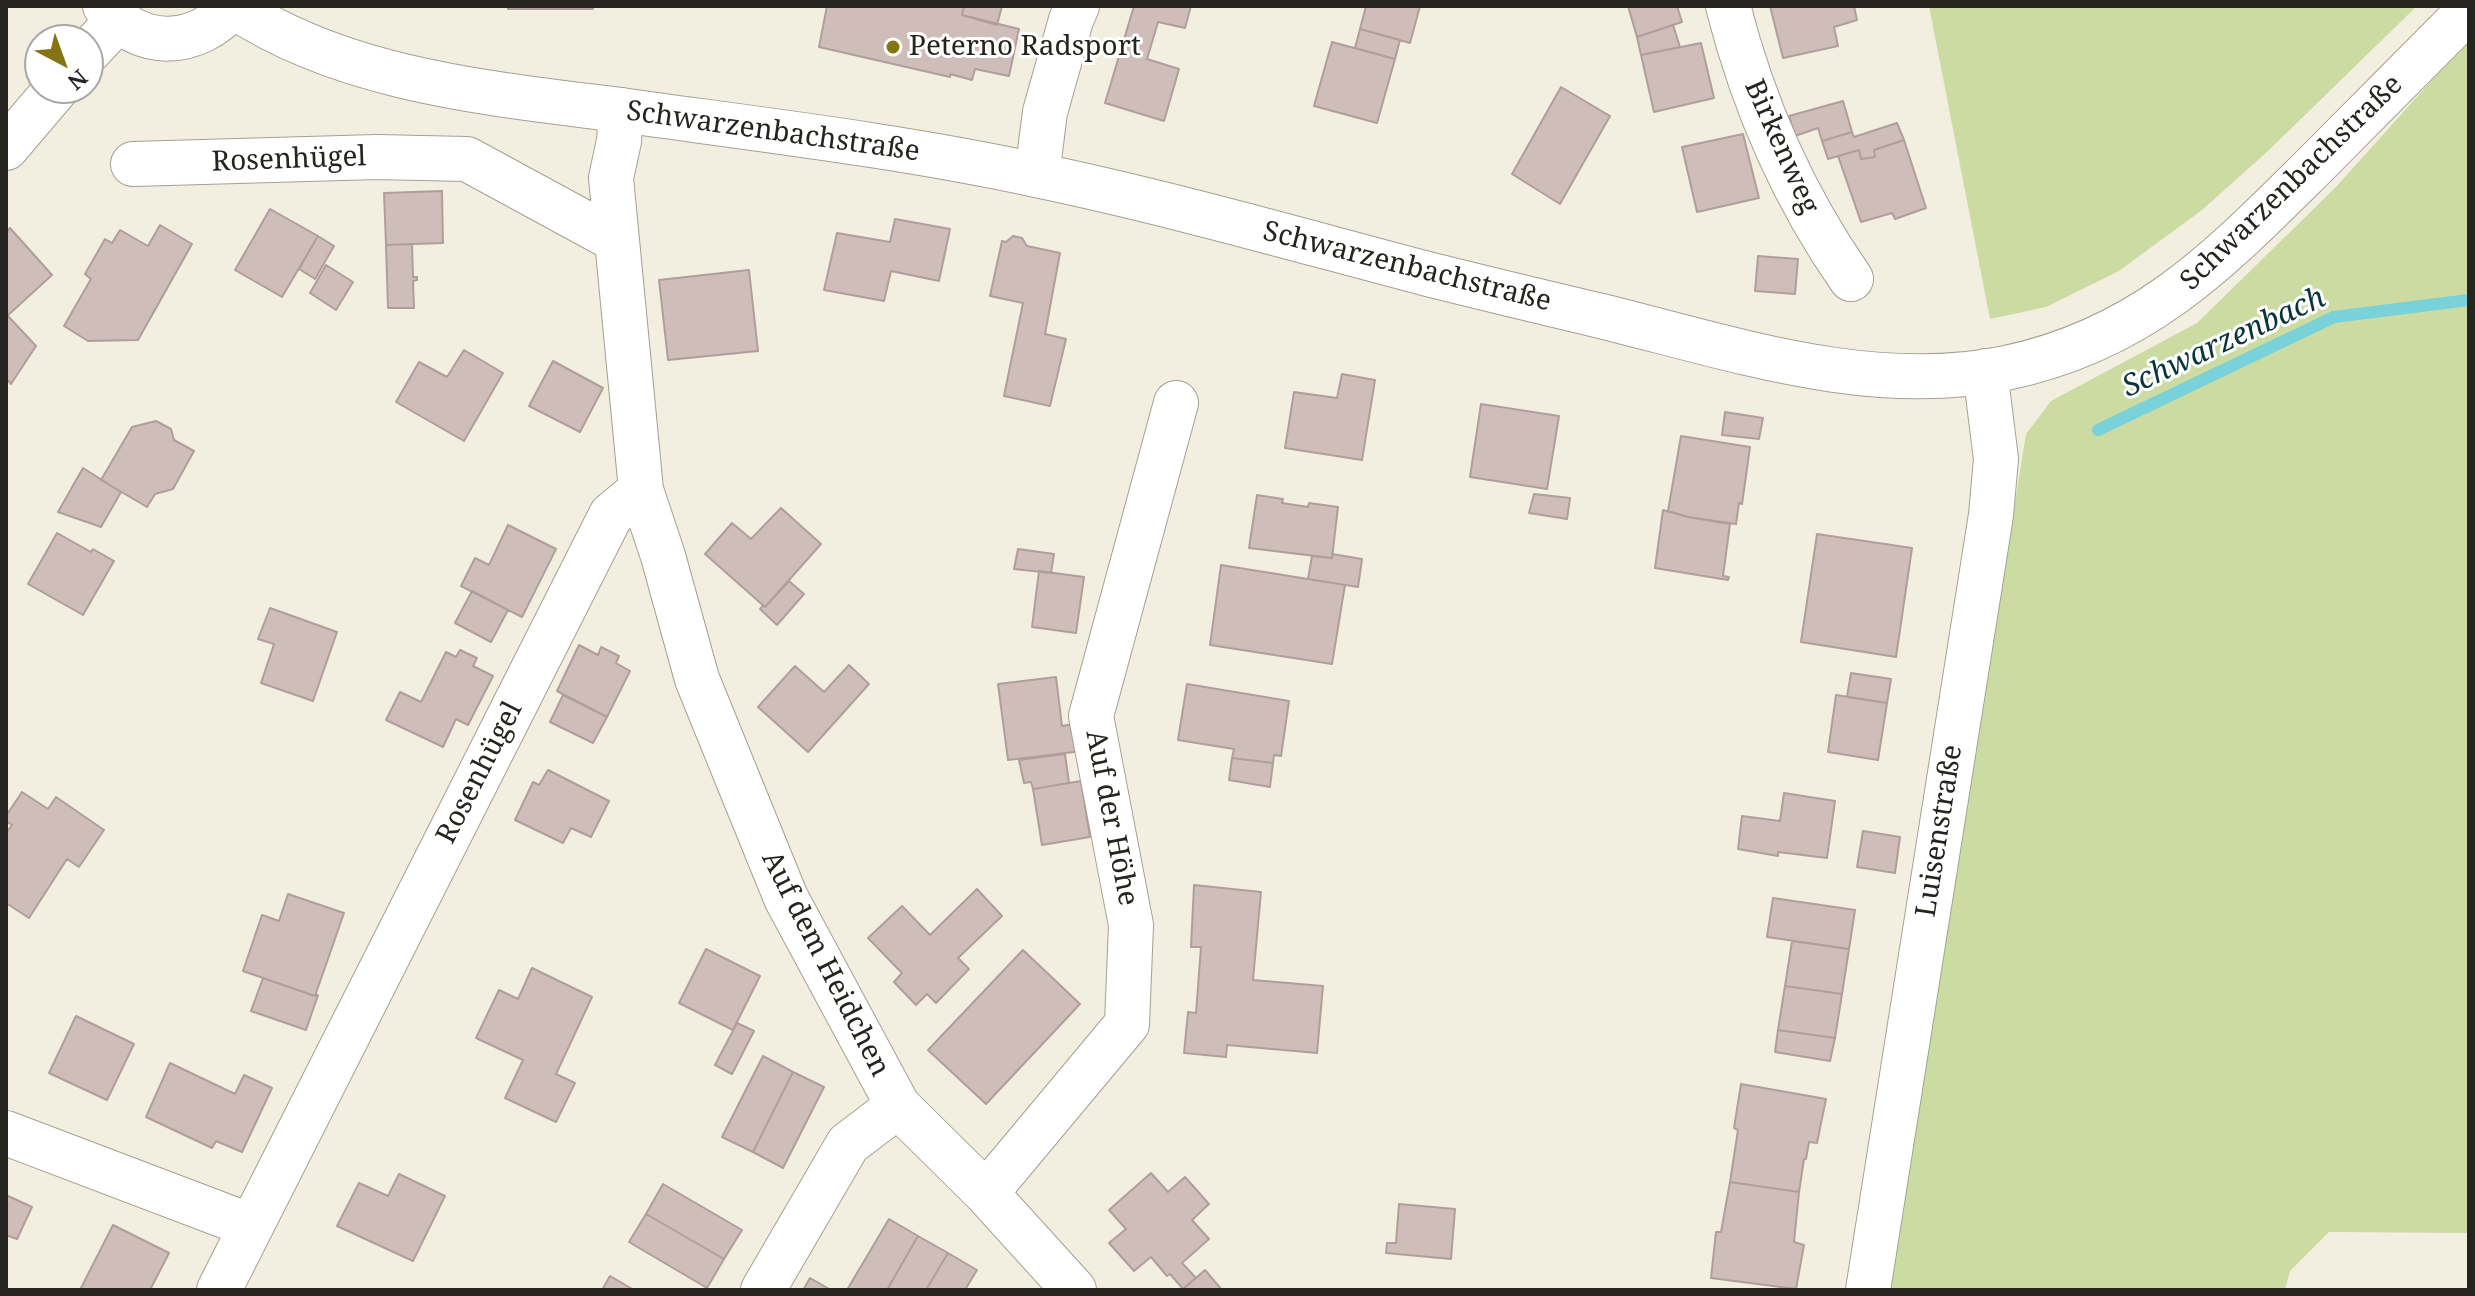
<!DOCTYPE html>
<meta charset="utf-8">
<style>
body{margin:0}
#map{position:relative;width:2475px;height:1296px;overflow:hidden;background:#f3efe0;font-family:"Noto Serif",serif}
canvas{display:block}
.frame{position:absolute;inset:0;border:8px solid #25241e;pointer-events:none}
.north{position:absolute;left:24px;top:24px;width:80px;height:80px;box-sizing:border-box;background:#fff;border:2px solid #a8a7a5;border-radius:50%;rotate:139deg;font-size:22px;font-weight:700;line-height:32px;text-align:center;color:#25241e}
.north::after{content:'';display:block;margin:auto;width:28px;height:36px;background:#857314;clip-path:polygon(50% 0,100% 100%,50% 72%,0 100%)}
</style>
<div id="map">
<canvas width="2475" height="1296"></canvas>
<div class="frame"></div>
<div class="north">N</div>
</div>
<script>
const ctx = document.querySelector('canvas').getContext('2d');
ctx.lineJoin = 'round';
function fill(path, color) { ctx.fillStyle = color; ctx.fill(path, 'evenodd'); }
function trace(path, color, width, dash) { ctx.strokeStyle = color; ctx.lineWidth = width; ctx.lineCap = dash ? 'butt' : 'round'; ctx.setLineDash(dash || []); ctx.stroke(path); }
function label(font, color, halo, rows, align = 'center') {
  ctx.font = font + ' "Noto Serif",serif'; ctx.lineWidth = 6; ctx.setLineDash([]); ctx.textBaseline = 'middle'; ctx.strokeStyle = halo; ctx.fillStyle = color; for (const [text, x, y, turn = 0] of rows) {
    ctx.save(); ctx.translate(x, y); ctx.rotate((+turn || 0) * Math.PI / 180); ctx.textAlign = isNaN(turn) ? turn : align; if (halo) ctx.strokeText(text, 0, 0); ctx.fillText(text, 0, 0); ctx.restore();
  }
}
fill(new Path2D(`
 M1929,6H2417L2268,151L2202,210L2119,271L2046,307L1990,319Z
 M2469,39V1233L2329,1232L2290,1271L2285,1290H1889L2026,434L2051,401L2197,323L2335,188Z`), '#ccdba2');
trace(new Path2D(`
 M2098,430L2334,317L2469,300`), '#79d1d9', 12);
const building = new Path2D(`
 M508,6H593V9H508Z
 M827,6H964L962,15L1019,29L1009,76L975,69L972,80L950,74V77L819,47Z
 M964,6H1002L997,25L962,15Z
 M1134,6H1191L1185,28L1158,22L1147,59L1179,69L1164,121L1105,103Z
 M1366,6H1420L1410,43L1360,29Z
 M1628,6H1677L1682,22L1637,37Z
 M1770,6H1854L1857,20L1834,27L1838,46L1783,58Z
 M1673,25L1680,47L1641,55L1637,37Z
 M1360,29L1400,40L1395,59L1355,48Z
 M1332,42L1395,59L1377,123L1314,106Z
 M1701,43L1714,98L1654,112L1641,55Z
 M1561,87L1610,116L1560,204L1512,174Z
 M1843,101L1852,132L1822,141L1818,128L1795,136L1789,116Z
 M1897,123L1904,140L1874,150L1875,157L1861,159L1859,150L1828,159L1822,141L1852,132L1854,137Z
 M1743,134L1759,198L1697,212L1682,147Z
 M1904,140L1926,208L1895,219L1892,213L1861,222L1838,156L1859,150L1861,159L1875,157L1874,150Z
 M442,191L443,243L386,245L384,193Z
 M270,209L318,236L282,297L235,270Z
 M895,219L950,229L939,281L891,271L884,301L824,290L837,233L890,242Z
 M160,225L192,244L138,340L88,341L64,326L91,279L85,274L105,239L112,243L120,230L148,246Z
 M10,228L52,275L6,317V232Z
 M318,236L334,246L315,279L299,269Z
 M1013,236L1022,238L1027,246L1060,253L1045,334L1066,339L1050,406L1004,396L1023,303L990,296L1002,241L1006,242Z
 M412,244L413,277H417V280L413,281L414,308H388L386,245Z
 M1758,256L1798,259L1795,294L1755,291Z
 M326,265L353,282L336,310L310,293Z
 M749,270L758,351L668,360L659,280Z
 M7,315L36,346L11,384L6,378Z
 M464,350L503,373L464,441L396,402L419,362L447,377Z
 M553,361L603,388L580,432L529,406Z
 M1342,374L1375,380L1362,460L1285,448L1294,392L1337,398Z
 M1481,404L1559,416L1547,489L1470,477Z
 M1725,412L1763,418L1759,439L1722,435Z
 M156,421L171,429L174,440L194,451L173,489L155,494L147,507L101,480L132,427Z
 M1681,436L1750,447L1742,504L1739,503L1736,524L1688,517L1668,511Z
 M83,468L121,492L101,527L58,512Z
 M1534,494L1570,498L1567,519L1529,513Z
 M1257,495L1283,499L1282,503L1308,507L1309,503L1338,507L1332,558L1249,548Z
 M781,508L821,544L765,607L705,554L732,523L751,539Z
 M1663,510L1688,517L1730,524L1723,576L1729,577L1728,580L1655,568Z
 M508,525L556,549L522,617L461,586L475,558L489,565Z
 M57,533L91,552L93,549L114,561L83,615L28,584Z
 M1817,534L1912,548L1896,657L1801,642Z
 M1018,549L1054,554L1051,573L1014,569Z
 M1332,554L1362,559L1358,587L1308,579L1312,556L1332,558Z
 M1221,565L1345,585L1332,664L1210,645Z
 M1039,571L1084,577L1076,633L1032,627Z
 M789,581L804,594L777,625L760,609L763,605L765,607Z
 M472,591L508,610L491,642L455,623Z
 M270,608L337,632L313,701L261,683L274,644L258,639Z
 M579,645L598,655L601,647L619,656L616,663L630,671L607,717L557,691Z
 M460,650L477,658L473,666L493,676L468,725L456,719L443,747L386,720L400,692L421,702L446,652L456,657Z
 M849,665L869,684L808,752L758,707L795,666L824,692Z
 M1851,673L1891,679L1887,703L1847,697Z
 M1056,677L1062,726L1079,723L1082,751L1008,760L998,684Z
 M1187,684L1289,701L1281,756L1274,755L1273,763L1232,758L1234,749L1178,740Z
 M563,695L607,717L593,743L550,722Z
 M1836,695L1887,703L1878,760L1828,752Z
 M1065,754L1069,783L1033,789L1031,782L1024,783L1019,760Z
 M1232,758L1273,763L1270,787L1229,780Z
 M548,770L609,801L591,837L571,828L563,843L515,820L533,782L539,785Z
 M1081,781L1090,837L1042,845L1033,789Z
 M22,792L48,809L56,797L104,830L79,867L67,859L29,918L6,903V833L12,825L6,821V816Z
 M1784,793L1835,801L1827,858L1778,852V856L1738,849L1742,816L1780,821Z
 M1863,831L1900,837L1895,873L1857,867Z
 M1194,885L1261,892L1253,980L1323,986L1317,1053L1227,1045L1226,1057L1184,1053L1188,1012L1196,1013L1201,947H1191Z
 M977,889L1002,916L958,958L969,969L936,1003L927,994L916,1005L894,982L902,973L868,938L902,906L930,935Z
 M288,894L344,913L315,996L243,971L262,915L279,921Z
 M1773,898L1855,910L1849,949L1767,937Z
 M1792,941L1849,949L1842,994L1785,986Z
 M706,949L760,976L733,1030L679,1003Z
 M1023,950L1080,1004L986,1104L928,1050Z
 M532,968L592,997L556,1074L575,1083L556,1122L505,1098L523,1060L476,1038L499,990L518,999Z
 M263,978L315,996L318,995L306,1030L251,1011Z
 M1785,986L1842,994L1835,1038L1778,1030Z
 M76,1016L134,1044L107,1100L49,1073Z
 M737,1023L754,1031L732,1074L715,1065Z
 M1778,1030L1835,1038L1830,1061L1775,1052Z
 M763,1056L793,1072L753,1152L722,1137Z
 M170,1063L235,1094L244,1075L272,1088L242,1152L216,1141L212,1148L146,1117Z
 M793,1072L824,1087L783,1168L753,1152Z
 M1741,1084L1826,1099L1817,1143L1809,1142L1806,1159H1804L1799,1192L1730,1182L1738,1130L1734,1128Z
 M1151,1173L1168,1192L1185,1177L1209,1204L1192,1220L1209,1239L1182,1263L1196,1278L1183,1289L1170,1274L1167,1276L1151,1257L1134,1271L1109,1243L1126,1229L1109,1210Z
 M399,1174L445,1196L413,1261L337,1226L359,1183L388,1196Z
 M1730,1182L1799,1192L1794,1242L1804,1245L1796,1289L1711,1278L1716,1232H1721Z
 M663,1184L742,1230L724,1259L646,1214Z
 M6,1195L32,1207L17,1239L6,1235Z
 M1399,1204L1455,1209L1451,1259L1386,1253L1387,1243H1396Z
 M646,1214L724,1259L707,1288L629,1242Z
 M889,1219L918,1236L887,1290H847Z
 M113,1225L169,1253L150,1290H80Z
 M918,1236L948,1253L926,1290H887Z
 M948,1253L977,1270L965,1290H926Z
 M1205,1270L1222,1290H1181L1183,1289Z
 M610,1276L634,1290H602Z
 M810,1278L831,1290H803Z`);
fill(building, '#cfbdba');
trace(building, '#af9e9b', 2);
const street = new Path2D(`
 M1728,6C1753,104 1793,196 1851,279
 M88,52L118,20
 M6,148L57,88
 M133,164L377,157L467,159L616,240
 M1037,175L1045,112L1071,20L1077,6
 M641,490L663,556L697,679L786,898L898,1106L986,1193L1074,1290
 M6,1133L251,1226
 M986,1193L1127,1024L1131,925L1091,716L1176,403
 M219,1290L611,515L641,490L611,178L619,141L621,110
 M763,1290L848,1144L898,1106`);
const secondary = new Path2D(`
 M105,6C140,51 197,48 233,6
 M233,6C346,82 497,94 628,111C764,130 901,146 1036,175C1166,202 1295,239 1424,273C1483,288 1542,302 1601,316C1731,348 1871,396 2006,368C2144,339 2219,260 2315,165C2366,113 2418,62 2469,10
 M1868,1290L1991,515L1996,459L1985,371`);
trace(street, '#a4a192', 46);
trace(secondary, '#a4a192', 46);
trace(street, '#fff', 44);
trace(secondary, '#fff', 44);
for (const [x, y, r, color] of [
 [893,47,8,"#857314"]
]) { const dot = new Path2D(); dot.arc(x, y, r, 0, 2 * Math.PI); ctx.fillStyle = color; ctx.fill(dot); trace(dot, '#fff', 3); }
label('28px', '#25241e', '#fff', [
 ["Peterno Radsport",909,47]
], 'left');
label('28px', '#25241e', '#fff', [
 ["Schwarzenbachstraße",773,132,8],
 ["Birkenweg",1781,147,66],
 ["Rosenhügel",289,160,-2],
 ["Schwarzenbachstraße",2292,183,-44],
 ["Schwarzenbachstraße",1407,267,14],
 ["Rosenhügel",480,773,-63],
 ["Auf der Höhe",1111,818,79],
 ["Luisenstraße",1940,831,-81],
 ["Auf dem Heidchen",825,964,63]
]);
label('italic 30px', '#093539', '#fff', [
 ["Schwarzenbach",2224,343,-25]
]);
</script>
